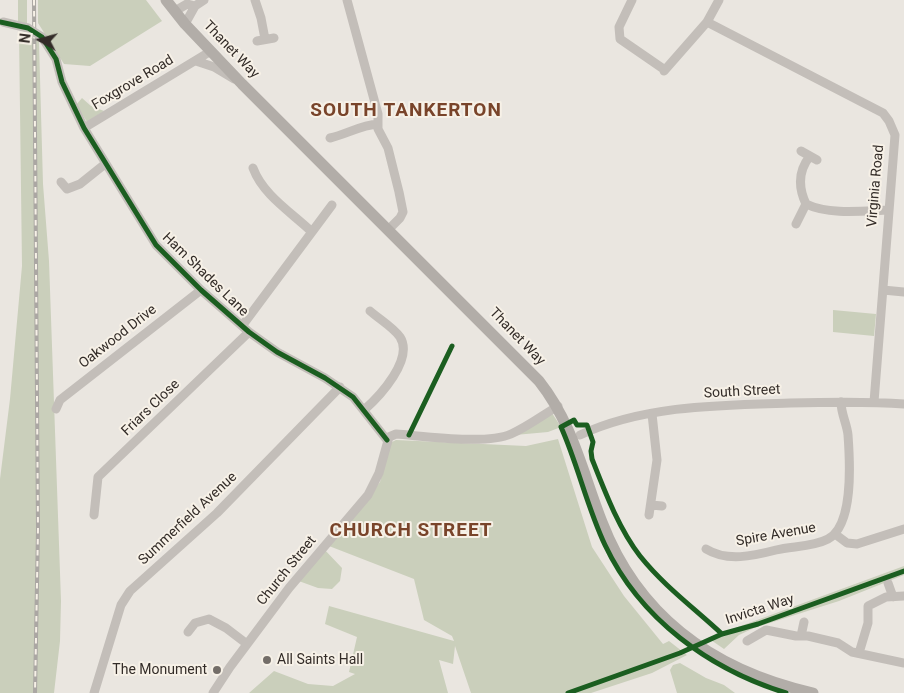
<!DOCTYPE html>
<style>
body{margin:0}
#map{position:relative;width:904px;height:693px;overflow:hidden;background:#eae6e0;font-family:Roboto,sans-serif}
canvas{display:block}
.north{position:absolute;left:15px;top:15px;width:50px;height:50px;-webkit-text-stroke:4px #f7f1e7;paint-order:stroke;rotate:277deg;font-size:14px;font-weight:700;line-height:20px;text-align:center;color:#332c28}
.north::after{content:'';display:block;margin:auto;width:18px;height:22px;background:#332c28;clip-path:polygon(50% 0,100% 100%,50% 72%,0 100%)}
</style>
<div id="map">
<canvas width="904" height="693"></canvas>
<div class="north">N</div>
</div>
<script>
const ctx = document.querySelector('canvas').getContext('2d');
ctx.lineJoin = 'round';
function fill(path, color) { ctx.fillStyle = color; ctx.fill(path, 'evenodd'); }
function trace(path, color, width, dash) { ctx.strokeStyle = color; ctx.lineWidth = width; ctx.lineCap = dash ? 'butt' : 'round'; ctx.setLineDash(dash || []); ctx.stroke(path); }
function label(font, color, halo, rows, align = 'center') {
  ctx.font = font + ' Roboto,sans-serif'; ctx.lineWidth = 4; ctx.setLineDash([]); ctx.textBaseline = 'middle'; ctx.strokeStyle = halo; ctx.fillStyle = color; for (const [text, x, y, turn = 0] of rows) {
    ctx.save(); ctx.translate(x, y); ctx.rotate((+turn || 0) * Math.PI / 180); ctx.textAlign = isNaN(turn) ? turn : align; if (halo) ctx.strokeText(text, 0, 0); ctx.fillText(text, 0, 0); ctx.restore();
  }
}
fill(new Path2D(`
 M18,0H27V25L18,24Z
 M38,0H146L162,21L90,66L64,64L38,23Z
 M19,32L39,42L43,184L49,261L61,601L60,641L54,693H0V479L10,399L22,266Z
 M82,98L91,106L104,111L87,122L76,105Z
 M833,310L876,314L874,336L833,332Z
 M550,410L561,427L548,432L504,436Z
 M558,439L592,547L624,596L663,644L669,641L687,655L652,673L591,693H471L455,646L453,664L439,660L448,693H249L274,671L308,684L333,686L355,674L349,672L357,637L325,624L329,606L454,641L452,636L424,620L414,579L329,546L380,482L390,443L396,440L526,446Z
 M323,548L342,568L340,581L332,589L318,588L296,580Z
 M904,566V575L839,601L754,628L739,635L724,649L708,638Z
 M680,663L706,678L724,685L735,693H677L670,670L673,665Z`), '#cacfbb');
trace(new Path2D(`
 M255,0L261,18L265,39
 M347,0L378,114V129L388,148L399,192L403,212L400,218L388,230
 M632,0L619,27L620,39L665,70
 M175,11L187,4L195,6
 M707,22L883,113L889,121L895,135L874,402
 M185,24L195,6L204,0
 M42,37L56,59L62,82L84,128L156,245L201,290L249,332L277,352L325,378L353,397L387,440
 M257,41L274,38
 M196,61L214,67L234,79
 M664,71L707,22L719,0
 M84,128L211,51
 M330,138C347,134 361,125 378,124
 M801,151L817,160
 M810,156C798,171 798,187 806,204C829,215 862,211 888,210
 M253,168C263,195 291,212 312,232
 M61,182L67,189L80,184L105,164
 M796,224L806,204
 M883,290L904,292
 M242,326L332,205
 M56,409L60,400L201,290
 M364,410C380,396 414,359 400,337C393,327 379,319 370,311
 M580,435C644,405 721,405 790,403C828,402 866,401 904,404
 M651,505L662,506
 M94,515L98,477L249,332
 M649,515L657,460L652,414
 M835,534L847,543L857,544L904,529
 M706,549C727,562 753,556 776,550C792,546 813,547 828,539C854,525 850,462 848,435C847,424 841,414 841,402
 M888,583L893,597
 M188,632L195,623L209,619L226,628L247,644
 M801,636L804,622
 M747,641L766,630L796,636H808L838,643L852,652L904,663
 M859,653L868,623V606L886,597L904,596
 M94,693L121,605L130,591L217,513L340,387
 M213,693L230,667L289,588L368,495L379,473L389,437L396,434C424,436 486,445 511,434C527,427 543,415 558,406`), '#c3beb9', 9);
trace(new Path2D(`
 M166,0L185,24L242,84L539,381C573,424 582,471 602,522C639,618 716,671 813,693`), '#b2ada8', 11);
const rail = new Path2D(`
 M34,0L38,529L35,693`);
trace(rail, '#aba7a3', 4);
trace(rail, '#f7f1e7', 2, [5.5]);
trace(new Path2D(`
 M3,22L28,28L42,37`), '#c3beb9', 9);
trace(new Path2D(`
 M0,22L28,28L42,37L56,59L62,82L84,128L156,245L201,290L249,332L277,352L325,378L353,397L387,440
 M409,435L452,346
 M722,634C694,608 664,586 640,556C619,529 605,492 592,459L591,451L593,442L587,425H577L574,420L561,427C578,465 587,507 605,545C640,619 709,669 786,693
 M568,693L680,653L722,634L758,624L904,571`), '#1b5e20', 5);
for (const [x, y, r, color] of [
 [267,660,5,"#736d68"],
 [217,670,5,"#736d68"]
]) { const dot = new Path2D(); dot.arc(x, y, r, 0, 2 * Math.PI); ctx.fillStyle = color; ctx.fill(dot); trace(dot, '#f7f1e7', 2); }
label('14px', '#332c28', '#f7f1e7', [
 ["Thanet Way",231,50,46],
 ["Foxgrove Road",133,83,-31],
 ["Virginia Road",876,186,-85],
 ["Ham Shades Lane",205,275,44],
 ["Oakwood Drive",118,337,-38],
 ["Thanet Way",517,337,46],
 ["South Street",742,392,-3],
 ["Friars Close",151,408,-44],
 ["Summerfield Avenue",188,519,-43],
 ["Spire Avenue",776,535,-10],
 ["Church Street",287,571,-51],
 ["Invicta Way",760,610,-18]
]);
label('14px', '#332c28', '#f7f1e7', [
 ["All Saints Hall",277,660],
 ["The Monument",207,670,"right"]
], 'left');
ctx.letterSpacing = '1px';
label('bold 19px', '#79442a', '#f7f1e7', [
 ["SOUTH TANKERTON",406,111],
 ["CHURCH STREET",411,531]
]);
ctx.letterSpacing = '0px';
</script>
